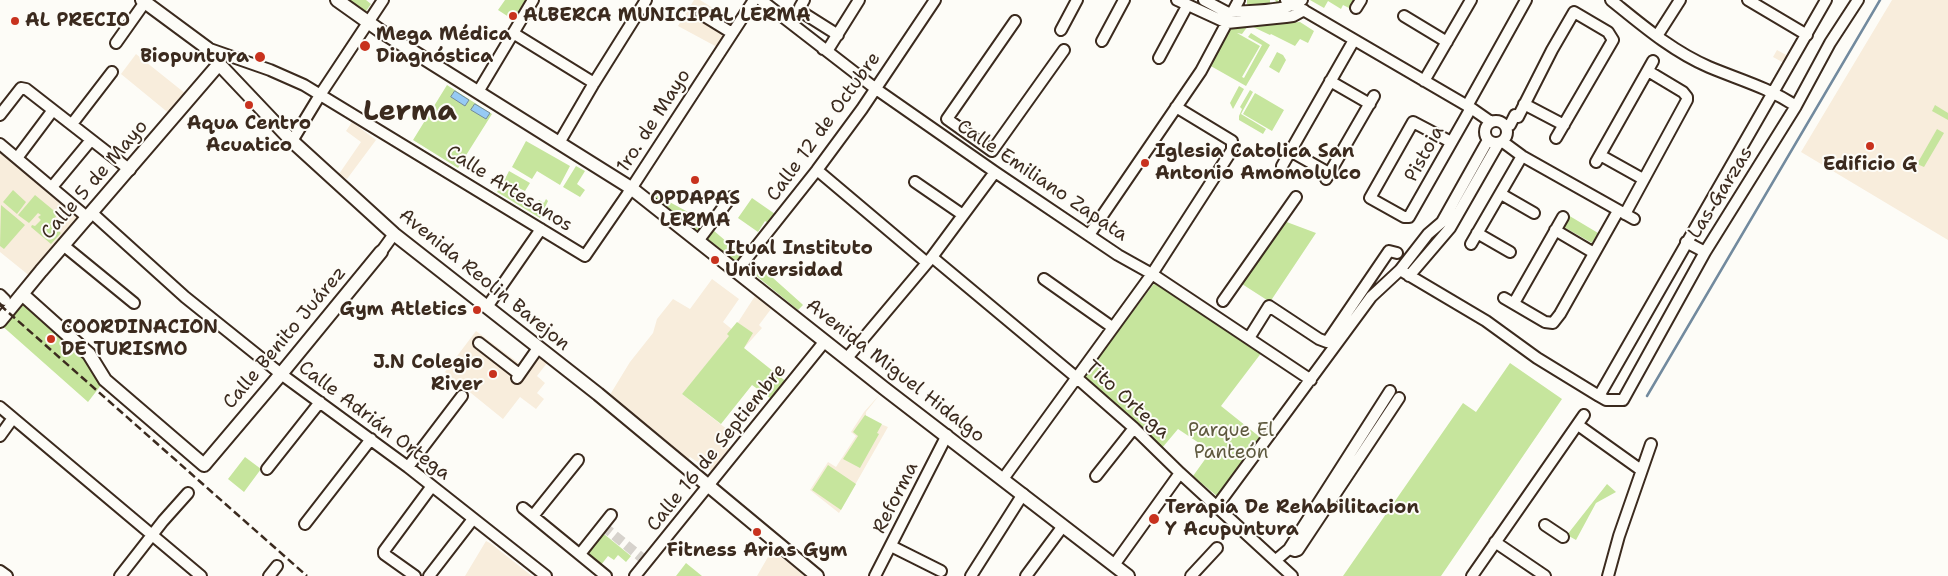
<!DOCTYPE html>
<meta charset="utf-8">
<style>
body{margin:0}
canvas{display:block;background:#fdfcf7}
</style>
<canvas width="1948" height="576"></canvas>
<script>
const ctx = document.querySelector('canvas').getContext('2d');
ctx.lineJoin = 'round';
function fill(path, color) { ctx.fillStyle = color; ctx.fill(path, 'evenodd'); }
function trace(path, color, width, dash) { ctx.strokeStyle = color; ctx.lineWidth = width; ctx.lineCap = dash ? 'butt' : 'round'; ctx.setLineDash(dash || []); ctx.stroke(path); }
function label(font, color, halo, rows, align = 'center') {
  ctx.font = font + ' "Shantell Sans",sans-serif'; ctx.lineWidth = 4; ctx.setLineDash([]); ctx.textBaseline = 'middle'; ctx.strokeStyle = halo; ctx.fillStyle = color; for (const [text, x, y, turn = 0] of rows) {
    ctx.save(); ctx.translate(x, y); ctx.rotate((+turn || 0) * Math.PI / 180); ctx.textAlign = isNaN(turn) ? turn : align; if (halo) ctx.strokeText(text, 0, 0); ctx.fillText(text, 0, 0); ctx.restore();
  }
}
fill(new Path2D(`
 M694,0H700L734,21L717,47L678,26Z
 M1892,0H1948V240L1801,152Z
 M1777,50L1788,56L1784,63L1773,57Z
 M136,54L186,94L171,115L121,74Z
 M352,122L376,140L347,179L339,174L361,142L346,131Z
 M0,148L83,218L31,277L0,252Z
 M712,279L739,299L723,322L733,330L755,296L771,309L759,325L762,328L744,348L730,336L682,394L728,430L719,441L732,452L714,473L690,457L687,461L608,398L630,362L653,333L657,319L673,299L690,309Z
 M476,331L528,370L539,357L547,363L537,376L545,383L537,393L544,399L536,409L520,397L503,419L445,372Z
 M881,393L866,412V418L888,427L839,513L810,490L828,462L836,467L856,436L851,432L864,412Z
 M486,541L490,543L532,576H465Z
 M772,550L805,576H757Z`), '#f8eddc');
fill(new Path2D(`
 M346,0H366L371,4L364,14Z
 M505,0H528L515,21L498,10Z
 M1247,0H1277L1279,1L1277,3L1275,0H1270V4L1248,5L1247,4Z
 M1310,0H1356L1351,9L1343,5L1341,9L1328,1L1324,8Z
 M1300,22L1314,31L1308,43L1300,39L1295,46L1271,34L1270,35L1251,26Z
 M1248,26L1242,34L1237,33L1260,46L1242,77L1244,78L1262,45L1248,37L1251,33L1270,45L1246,86L1209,65L1231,27Z
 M1277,52L1283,55L1286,60L1279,73L1269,67Z
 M447,85L492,114L458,168L413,140Z
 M1239,86L1244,89L1233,109L1230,103Z
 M1250,90L1253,92L1241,114L1266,129L1263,134L1239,120V116L1242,109L1240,107Z
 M1255,93L1284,110L1272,131L1243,114Z
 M1935,105L1948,113V120L1932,111Z
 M1937,129L1944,133L1924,167L1917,164Z
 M526,141L570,166L560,185L537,171L532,179L512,167Z
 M576,166L585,171L577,184L585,190L580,197L563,187Z
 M509,171L530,183L525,191L504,181Z
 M501,185L535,205L539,200L544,203L546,199L548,201L540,218L497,192Z
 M13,190L26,202L17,214L3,202Z
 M653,193L699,218L748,260L740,270L651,197Z
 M35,195L58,214L50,224L61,233L51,244L31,227L32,225L35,226L41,220L38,217L41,215L38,213L29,223L18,215Z
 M752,198L775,214L768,223L765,221L758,232L738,218Z
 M1,205L25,225L4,249L0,246Z
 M1568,215L1598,233L1592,243L1562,226Z
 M1284,221L1316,233L1270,302L1242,284Z
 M754,261L801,303L803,305L798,310L748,269Z
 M1156,281L1262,352L1221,406L1261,438L1218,497L1193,476L1211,451L1178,429L1162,448L1083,377Z
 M22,294L89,354L105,380L88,402L0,324Z
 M737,322L753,333L744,348L788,383L774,401L752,385L721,424L682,394L729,336L727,334Z
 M1510,363L1562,399L1441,576H1343L1463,403L1476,412Z
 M865,415L882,424L877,433L879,434L860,468L843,459L858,436L853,432Z
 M245,457L261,469L244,492L228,479Z
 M828,465L856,484L841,510L812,490Z
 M1607,484L1616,492L1596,503L1576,540L1567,535Z
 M604,534L631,556L626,562L618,555L614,560L608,556L601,565L588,553Z
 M686,563L702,576H676Z`), '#c6e59d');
const water = new Path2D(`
 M455,91L469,100L465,106L451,97Z
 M475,104L490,113L486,119L471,110Z`);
fill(water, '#96caf4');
trace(water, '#728a9e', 1);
trace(new Path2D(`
 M1647,396L1880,0`), '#728a9e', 2.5);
trace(new Path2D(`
 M603,526L647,562`), '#d6d2cc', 10, [10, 5]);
const minor = new Path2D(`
 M761,0L876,89L995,172L1118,255L1152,274L1311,380
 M804,0L800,7V11L838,35
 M1177,0L1227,23L1286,17L1293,16L1304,10
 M1204,0L1230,14
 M1286,0L1471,108L1491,122
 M1611,0C1642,25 1672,51 1709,67C1740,80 1767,87 1796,106
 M1748,0L1807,35
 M1356,8L1361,0
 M1231,12C1247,11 1292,11 1302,0
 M701,14L732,33
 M1404,16L1447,42
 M1015,21L947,119L992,151L1064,50
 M1061,30L1077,0
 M513,33L594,83
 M1657,36L1680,0
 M1102,41L1124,0
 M116,43L145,2
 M207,48L270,70L304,85L585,256L627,195L754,0
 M823,49L829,48L859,0
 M1159,58L1187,6
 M1330,81L1370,104
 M1424,81L1471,0
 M478,92L533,0
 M1524,104L1564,125
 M1467,106L1526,0
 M0,115L21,88L26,89L130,170
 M1485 132a11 11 0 1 1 22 0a11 11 0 1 1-22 0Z
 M72,124L112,72
 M1506,126L1510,125L1515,115L1518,117L1552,50L1574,12L1608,32L1613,40L1556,138
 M292,141L320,95L383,0
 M1451,142L1413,122L1370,198L1404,217H1409L1471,108
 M1503,142L1522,156L1634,219
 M559,143L594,83L646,0
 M0,144L88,218
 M1290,151L1329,173
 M1600,155L1643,179
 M17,158L53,110
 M1596,162L1653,61
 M1282,166L1354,40
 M817,170L926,262
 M1326,179L1374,96
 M915,182L963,215
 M52,187L91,140
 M1501,194L1534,213
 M92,213L185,297L281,374L408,467L546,576
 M1625,214L1687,100V97L1683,92L1648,71
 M1555,230L1594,253
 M1477,233L1510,252
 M1089,235L1201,71L1239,0
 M698,241L731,197
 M1686,242L1705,252
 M1471,244L1522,156
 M63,245L134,303
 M381,252L394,234
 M932,257L1077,378L1134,428L1180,473L1292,576
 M1400,270L1486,321L1537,358L1599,396L1606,400H1623L1705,252L1796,106L1830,43L1858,0
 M736,272L817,170L862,109L935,0
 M1409,276L1450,228L1498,144
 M1044,279L1112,327
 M0,295L5,300
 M1504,298L1545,322L1553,323L1560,314L1618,211
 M1223,301L1296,197
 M1514,303L1563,217
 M487,307L541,229
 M1249,338L1269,306L1319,339L1327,342L1389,251L1397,253
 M479,343L519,374
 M847,358L932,257L995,172
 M517,378L538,348
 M1599,396L1826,0
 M0,407L201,576
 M1578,425L1641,470
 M0,436L13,418
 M408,467L462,396
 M267,469L320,402
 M1096,476L1134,428
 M1003,479L1152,274L1232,150V141L1176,107
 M1217,506L1371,297L1400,270L1428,234L1442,222L1488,140
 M523,508L606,576
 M533,516L578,460
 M305,524L371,439
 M1545,525L1563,537
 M1495,542L1545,576
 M891,546L941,571
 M1289,549L1295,551L1298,550L1399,398
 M580,554L611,515
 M1276,560L1289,549L1390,391
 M1114,565L1180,473
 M0,571L7,576
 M120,576L163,521L188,493
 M269,576L277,566
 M415,576L384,554V551L432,486
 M429,576L473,519
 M635,576L825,341
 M875,576L947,435
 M971,576L1023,494
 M1026,576L1063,526
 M1191,576L1217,548
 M1472,576L1584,415
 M1608,576L1619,536L1651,444`);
const major = new Path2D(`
 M142,0L207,48L219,64L292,141L394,234L598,394L817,576
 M337,0L382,32L631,188L885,389L1128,576
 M22,294L89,354L105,380L204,465L281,374L381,252
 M0,321L41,271L219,64`);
trace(minor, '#3b2a1e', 14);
trace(major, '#3b2a1e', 16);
trace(minor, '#fdfcf7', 10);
trace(major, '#fdfcf7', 12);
trace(new Path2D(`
 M0,305L307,576`), '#3b2a1e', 2.5, [8, 4]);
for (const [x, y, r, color] of [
 [513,16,5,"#c8321e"],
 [15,21,5,"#c8321e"],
 [365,46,6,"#c8321e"],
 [260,57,6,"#c8321e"],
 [249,105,5,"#c8321e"],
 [1870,146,5,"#c8321e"],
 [1145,163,5,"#c8321e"],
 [695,180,5,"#c8321e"],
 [715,260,5,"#c8321e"],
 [477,310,5,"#c8321e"],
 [51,339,5,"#c8321e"],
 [493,374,5,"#c8321e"],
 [1154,519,6,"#c8321e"],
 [757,532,5,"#c8321e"]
]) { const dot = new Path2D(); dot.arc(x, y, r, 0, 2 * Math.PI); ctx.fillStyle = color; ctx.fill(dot); trace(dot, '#fdfcf7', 2); }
label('bold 19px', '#3b2a1e', '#fdfcf7', [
 ["ALBERCA MUNICIPAL LERMA",523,16],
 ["AL PRECIO",25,21],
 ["Mega Médica",376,35],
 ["Diagnóstica",376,57],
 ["Biopuntura",249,57,"right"],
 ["Aqua Centro",249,124,"center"],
 ["Acuatico",249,146,"center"],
 ["Iglesia Catolica San",1155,152],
 ["Antonio Amomolulco",1155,174],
 ["Edificio G",1870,165,"center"],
 ["OPDAPAS",695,199,"center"],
 ["LERMA",695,221,"center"],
 ["Itual Instituto",725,249],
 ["Universidad",725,271],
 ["Gym Atletics",467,310,"right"],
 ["COORDINACION",61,328],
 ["DE TURISMO",61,350],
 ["J.N Colegio",483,363,"right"],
 ["River",483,385,"right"],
 ["Terapia De Rehabilitacion",1165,508],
 ["Y Acupuntura",1165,530],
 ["Fitness Arias Gym",757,551,"center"]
], 'left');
label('19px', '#3b2a1e', '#fdfcf7', [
 ["1ro. de Mayo",654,121,-57],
 ["Calle 12 de Octubre",824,127,-54],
 ["Pistoia",1425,154,-61],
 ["Calle 5 de Mayo",95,180,-49],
 ["Calle Emiliano Zapata",1042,181,34],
 ["Calle Artesanos",509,189,32],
 ["Las Garzas",1721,193,-58],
 ["Avenida Reolin Barejon",484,280,39],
 ["Calle Benito Juárez",285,338,-50],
 ["Avenida Miguel Hidalgo",895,371,38],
 ["Tito Ortega",1127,400,42],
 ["Calle Adrián Ortega",374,421,37],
 ["Calle 16 de Septiembre",717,448,-51],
 ["Reforma",896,498,-63]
]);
label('19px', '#5e593e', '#fdfcf7', [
 ["Parque El",1231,431],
 ["Panteón",1231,453]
]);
label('bold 29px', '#3b2a1e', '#fdfcf7', [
 ["Lerma",410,112]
]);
</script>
